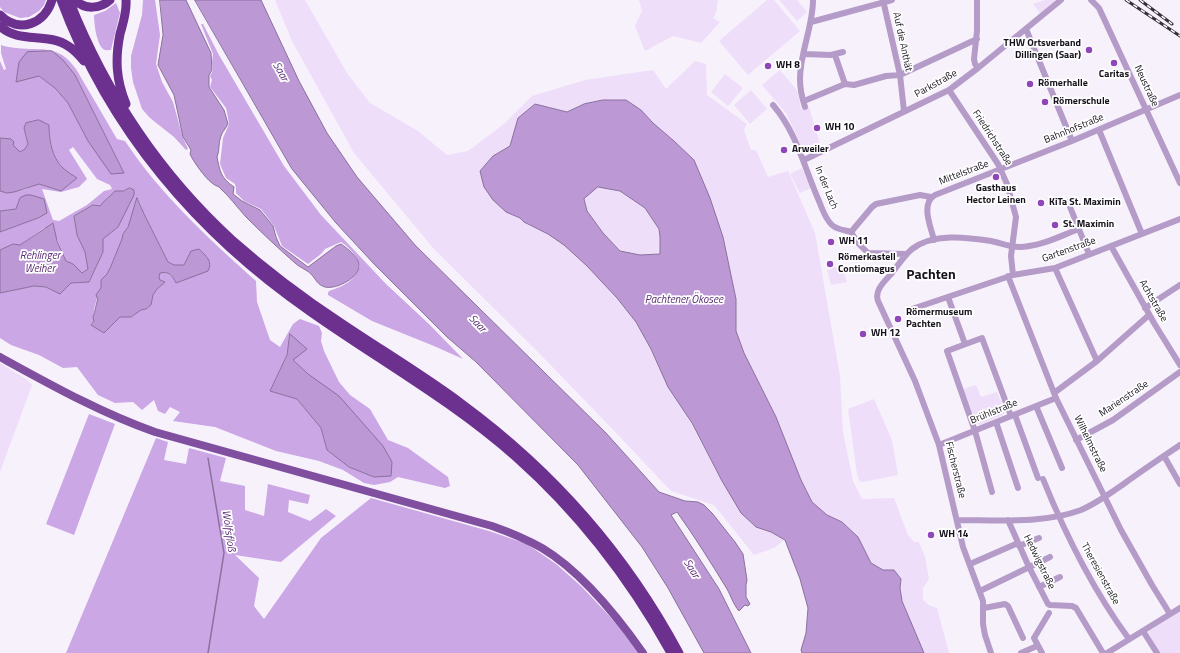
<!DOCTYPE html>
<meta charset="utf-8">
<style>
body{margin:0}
canvas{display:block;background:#f7f1fc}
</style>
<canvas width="1180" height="653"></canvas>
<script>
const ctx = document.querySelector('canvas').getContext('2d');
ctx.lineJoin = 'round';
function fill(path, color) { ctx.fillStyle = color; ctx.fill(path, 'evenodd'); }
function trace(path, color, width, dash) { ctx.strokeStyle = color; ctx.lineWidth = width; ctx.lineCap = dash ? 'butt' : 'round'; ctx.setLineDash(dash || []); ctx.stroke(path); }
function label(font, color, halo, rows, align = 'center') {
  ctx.font = font + ' "Titillium Web",sans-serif'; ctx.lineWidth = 3.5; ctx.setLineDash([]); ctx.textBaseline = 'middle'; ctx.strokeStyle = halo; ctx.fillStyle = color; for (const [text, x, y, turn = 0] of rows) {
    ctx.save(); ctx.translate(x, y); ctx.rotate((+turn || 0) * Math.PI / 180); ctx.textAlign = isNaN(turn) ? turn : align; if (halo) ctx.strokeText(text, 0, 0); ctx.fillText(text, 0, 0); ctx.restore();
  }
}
fill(new Path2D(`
 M275,0H305L347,73L370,103L418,131L447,155L468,151L504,124L532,96L585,80L653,70L666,89L695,61L706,64L707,95L747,124L744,130L751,150H756L768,177L788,171L815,233L840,376L843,432L853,481L862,499L894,498L908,535L914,542H919L925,557L929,579L923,588V600L930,606L937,608L949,653H924L902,601L900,588L901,579L894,570H883L871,563L858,537L842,522L827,515L812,502L801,479L776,417L744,353L736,331V299L723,237L710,198L694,160L674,141L653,123L641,110L626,100L584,104L567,112L535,104L518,118L510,146L493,156L506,212L520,218L524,222L548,234L564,245L587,266L617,298L636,322L722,481L741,513L756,527L771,532L784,540L774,548L754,555L714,505L671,491L622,439L540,354L434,249L354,153L292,41Z
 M639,0H718L716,13L713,18L720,22L701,43L673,36L645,51L635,26L642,11Z
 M767,0H774L800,31L748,75L719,41Z
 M779,0H797L807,12L797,21Z
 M1045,0H1054L1055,1L1040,13L1033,4Z
 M780,70L796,89L798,93L801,109L809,107L821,147L805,154L786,113L762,85Z
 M725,74L743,88L728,106L711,92Z
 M751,90L767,109L750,124L734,105Z
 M802,168L811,188L800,193L790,174Z
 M598,187L620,191L645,208L659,229L660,237V254L640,255L620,251L603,233L586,211L584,198Z
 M841,265L847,282L831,285L827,270Z
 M0,363L26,379L32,385L0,472Z
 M976,385L981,397L997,392L1005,411L1003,415L980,425L976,423L963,389Z
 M874,399L892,440L898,475L863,482L859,481L857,474L848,409Z
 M1180,611V653H1160L1148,632Z`), '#eedef9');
fill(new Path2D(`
 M0,0H46L44,5L39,11L29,17L20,18L4,12L0,7Z
 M143,0H155L160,35L156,64L162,82L173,102L183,138L188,149L186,150L174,137L150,118L142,109L133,82L131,68V56L142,15Z
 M116,3L120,13L111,50C108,50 104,51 102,48C96,41 94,23 94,15L105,11Z
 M201,24H203L219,55L284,166L321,215L386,284L430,325L463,359L434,346L372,321L328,295V293L329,291C345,286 354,281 360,266C358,257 349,247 341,242L325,249L321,254L308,264L282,246L274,226L261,209L244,201L236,193V188L235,184L226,178L220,164L223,138L229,124L227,112L226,108L210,87L212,80L210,76L213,70L212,63L213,54Z
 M1,45C6,47 11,47 16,48C44,51 58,44 76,69L117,139L125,141C160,194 208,238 256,281L257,302L270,340L280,347L293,324L300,319L319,326L322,333L321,341L324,351L339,382L350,395L370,409L388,440L408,448L448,477L450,486L445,488L398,477L390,482L374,485L364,483L343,470L319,461L276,451L215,427L173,421L180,412L170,407L165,414L158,411L154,400L142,410L133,402L115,403L98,395L77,367L63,368L39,355L11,345L0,338V293L34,286L46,287L60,294L71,283L89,282L103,252L102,239L118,227L130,188L123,191H115C110,197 104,200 100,206L93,205L74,216L77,235L85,252L88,269L82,273L73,264L66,261L54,232L44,228L20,245L13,244L0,250V232L38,218L47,212L20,198L16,209L0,211V191L7,193L26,189L33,185L39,184L61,191L62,167C52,156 49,140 49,125L24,128L28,144L25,149L20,152L5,138H0V61L4,70L6,69L1,53ZM75,75L124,173L88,141L68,103L55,88L39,76ZM73,147L97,179L110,185L112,189L104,191L87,205L59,221L53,220L42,189L61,192L79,187L87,179L69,150ZM138,199L144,214L168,262L174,265H184L188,258L176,283C172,276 169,271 160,273L158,277L160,280L164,282L157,289L153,295L151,305L146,309L141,310L131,317H120L104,333L91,324L94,321L93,317C95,312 94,309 95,305C98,296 102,289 101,280L107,274L111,266L122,239L123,234L128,227ZM290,335L292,360L363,425L383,446L374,477L349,467L327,450L321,428L297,399L270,391L287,355Z
 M89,414L115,424L74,535L46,524Z
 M156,438L168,442L164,460L186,464L189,448L226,458L220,481L245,486V510L264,516L268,484L310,495L308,504L289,500L288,512L310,521L326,509L336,516L281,562L235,555L259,578L254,606L264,619L321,538L371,498L489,531L527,544L556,564L582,587L614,621L639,653H66Z`), '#cba7e5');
const water = new Path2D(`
 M160,0H186L211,53L212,70L209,75V87L224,110L228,124C226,128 222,132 221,136C218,143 220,150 217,157C220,172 221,178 234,187L233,194L242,201L260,210L273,226L276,237L280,246L308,267L336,246L341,244C347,248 358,257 359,264C361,277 336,290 325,287C318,285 316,280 312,275C308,270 300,268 295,263C278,248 262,233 246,217C237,207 229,196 219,187C217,186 214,185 212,183C205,178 193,161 190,154L191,150L183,137L174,95L158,65L163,35Z
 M195,0H261L299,81L327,133L357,177L415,245L606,433L659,492L685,501L698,502L704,505L712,513L735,542L743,554L747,580L746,585V597L750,604L748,606L745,605L739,611C733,604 731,596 727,589C711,563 695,537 677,512L671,515L719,589L751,653H704L668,588L642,547L578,465L476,362L447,337L375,265L336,223L292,169Z
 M52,51L63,60L75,75L124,173L111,174L88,141L68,103L55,88L39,76L16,82L19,62L27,52Z
 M603,100H626L641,110L653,123L674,141L694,160L710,198L723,237L736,299V331L744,353L776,417L801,480L812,502L827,515L842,522L858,537L871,563L883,570H894L901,579L900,588L902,601L924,653H802L801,650L806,633L808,608L800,579L785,540L771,532L756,527L741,513L722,481L692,423L668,387L651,349L636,322L617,298L587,266L564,245L548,234L524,222L520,218L506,212L493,200L484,187L480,171L493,156L510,146L518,118L535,104L567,112L584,104ZM598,187L620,191L645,208L659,229L660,237V254L640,255L620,251L603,233L587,211L584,199Z
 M39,120L49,125C49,137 51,152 58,162C62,169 71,174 77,178L61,191L39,184L14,192L7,193L0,191V138L11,139L14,142L13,145L20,152L25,149L28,144L24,128L26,123Z
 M130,188L134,190V195L118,227L103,239V252L89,282L71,283L60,294L46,287L34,286L0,293V250L13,244L20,245L53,223L57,241L66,261L73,264L82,273L88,269L85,252L77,235L74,216L93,205L100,206C104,200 110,197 115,191H123Z
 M26,195H31L44,199L47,213L38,218L0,232V211L16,209L20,198Z
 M137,198L144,214L168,262L174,265H184L191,251L199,249C206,256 213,261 208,271L176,283C172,275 169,271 160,273L159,277L160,280L165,282L157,289L153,295L151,305L146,309L141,310L131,317H120L104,333L91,325L94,321L93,317C96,311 95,306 98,299L96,295L101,288V280L107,274L111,266L122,239L123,234L128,227Z
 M290,334L307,349L293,360L308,374L339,396L383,446L392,462L391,476L374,477L349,467L327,450L321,428L297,399L270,391L287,355Z`);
fill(water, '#bc98d5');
trace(water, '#8a709d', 1);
trace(new Path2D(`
 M208,458L224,553L208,653`), '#8a709d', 1.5);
trace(new Path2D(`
 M883,0L900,75L904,111
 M977,0V31L974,59L975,64L978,68
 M1091,0L1099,8L1180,183
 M811,22L892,0
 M1026,29L1072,141
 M804,54L831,55L843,52
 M835,55L845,84
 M949,90L998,164L1007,184L1016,217L1011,256L1013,275
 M804,101L845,84L854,85L886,76L900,75L977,39
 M773,105C797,133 804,167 819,201C822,208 825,219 832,225C837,230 845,230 851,232L858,243L868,253L906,254
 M805,107C802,98 800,89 800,79C800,52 813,27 813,0
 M1099,130L1142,234
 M804,160L949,90L978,68L1061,0
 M1068,202L1089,254
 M851,232L872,207L876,204L920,195L931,197
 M934,240C931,227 920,204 935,195L1072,141L1180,95
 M1111,246L1154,323L1180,365
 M1055,268L1097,361
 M1008,276L1056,398L1121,530L1152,585L1170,614
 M948,297L965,344
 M1145,308L1180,285
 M912,309L1013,275L1055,268L1180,219
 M1054,393L1097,361L1149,315
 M1036,406L1062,468
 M1015,415L1038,478
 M996,422L1018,488
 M1076,440L1113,420L1180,372
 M939,445L1056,398
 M1164,456L1180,484
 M1043,479C1066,536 1093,590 1129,639
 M992,492L975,431L947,351L982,338L1011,416
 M957,520C996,520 1044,524 1081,510C1097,503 1111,493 1125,483C1143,470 1161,458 1180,445
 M1008,520L1029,567L1048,604L1050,605L1072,606L1076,608L1103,653
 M1019,546L1039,538
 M970,564L1018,543
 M1039,587L1060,577
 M980,591L1050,557
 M984,608L1005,604L1008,606L1023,638
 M1143,631L1157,653
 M991,653L985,635L983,624V601L963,547L939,445L915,381L878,301C874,290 885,281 892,273C898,265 904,256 912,249C933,233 966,237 991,241C1001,243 1012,248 1021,247C1042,246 1060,236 1079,229
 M1021,653L1037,646
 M1042,653L1034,638L1049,613
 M1107,653L1180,608`), '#b59bc8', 6);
trace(new Path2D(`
 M0,357C51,385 101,413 155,432L492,526C509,532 526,539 542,548C582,572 617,616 643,653`), '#804f9f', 8);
trace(new Path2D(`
 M61,0C109,130 198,234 311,312C379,360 453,401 516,457C579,513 630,579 671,653
 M69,0C105,91 160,174 232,240C266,270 303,298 341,323C381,350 423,375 462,404C553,471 626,554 679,653
 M75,0C85,10 100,9 110,0
 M0,15C19,34 45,24 52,0
 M0,26C18,44 48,32 68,46C75,50 79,55 84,61
 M126,104C116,80 115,59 120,34C123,23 127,12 126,0`), '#6c308f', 9);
const rail = new Path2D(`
 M1126,0L1180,36
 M1140,0L1172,24`);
trace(rail, '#35303a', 3);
trace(rail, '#fff', 1.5, [4.5]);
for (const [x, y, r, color] of [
 [1089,50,4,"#8f46b9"],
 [1114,63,4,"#8f46b9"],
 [768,66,4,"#8f46b9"],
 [1030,84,4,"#8f46b9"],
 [1045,102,4,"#8f46b9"],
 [817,128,4,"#8f46b9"],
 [784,150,4,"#8f46b9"],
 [996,177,4,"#8f46b9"],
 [1041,203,4,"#8f46b9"],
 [1055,225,4,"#8f46b9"],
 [831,242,4,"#8f46b9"],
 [830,264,4,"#8f46b9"],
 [898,319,4,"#8f46b9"],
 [863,334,4,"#8f46b9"],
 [931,535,4,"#8f46b9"]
]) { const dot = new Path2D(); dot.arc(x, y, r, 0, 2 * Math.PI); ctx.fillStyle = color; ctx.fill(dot); trace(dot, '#fff', 1.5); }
label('10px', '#17121b', '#fff', [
 ["Auf die Anthät",902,42,78],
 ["Parkstraße",936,84,-29],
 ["Neustraße",1146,86,65],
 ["Bahnhofstraße",1074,129,-22],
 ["Friedrichstraße",992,138,57],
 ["Mittelstraße",964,173,-21],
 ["In der Lach",826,188,68],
 ["Gartenstraße",1069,250,-20],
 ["Achtstraße",1153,301,60],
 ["Marienstraße",1124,399,-34],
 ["Brühlstraße",994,412,-22],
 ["Wilhelmstraße",1090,444,64],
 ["Fischerstraße",955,470,76],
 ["Hedwigstraße",1039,562,64],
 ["Theresienstraße",1100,574,61]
]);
label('bold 10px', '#17121b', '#fff', [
 ["THW Ortsverband",1081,44,"right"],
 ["Dillingen (Saar)",1081,56,"right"],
 ["WH 8",776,66],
 ["Caritas",1114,75,"center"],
 ["Römerhalle",1038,84],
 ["Römerschule",1053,102],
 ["WH 10",825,128],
 ["Arweiler",792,150],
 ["Gasthaus",996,189,"center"],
 ["Hector Leinen",996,201,"center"],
 ["KiTa St. Maximin",1049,203],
 ["St. Maximin",1063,225],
 ["WH 11",839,242],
 ["Römerkastell",838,258],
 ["Contiomagus",838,270],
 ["Römermuseum",906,313],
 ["Pachten",906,325],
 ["WH 12",871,334],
 ["WH 14",939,535]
], 'left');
label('italic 11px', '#572972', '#fff', [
 ["Saar",280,72,61],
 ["Rehlinger",40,256],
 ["Weiher",40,269],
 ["Pachtener Ökosee",684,300],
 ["Saar",477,324,46],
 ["Wolfsfloß",228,531,82],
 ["Saar",691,569,58]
]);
label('bold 14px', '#17121b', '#fff', [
 ["Pachten",931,276]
]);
</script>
